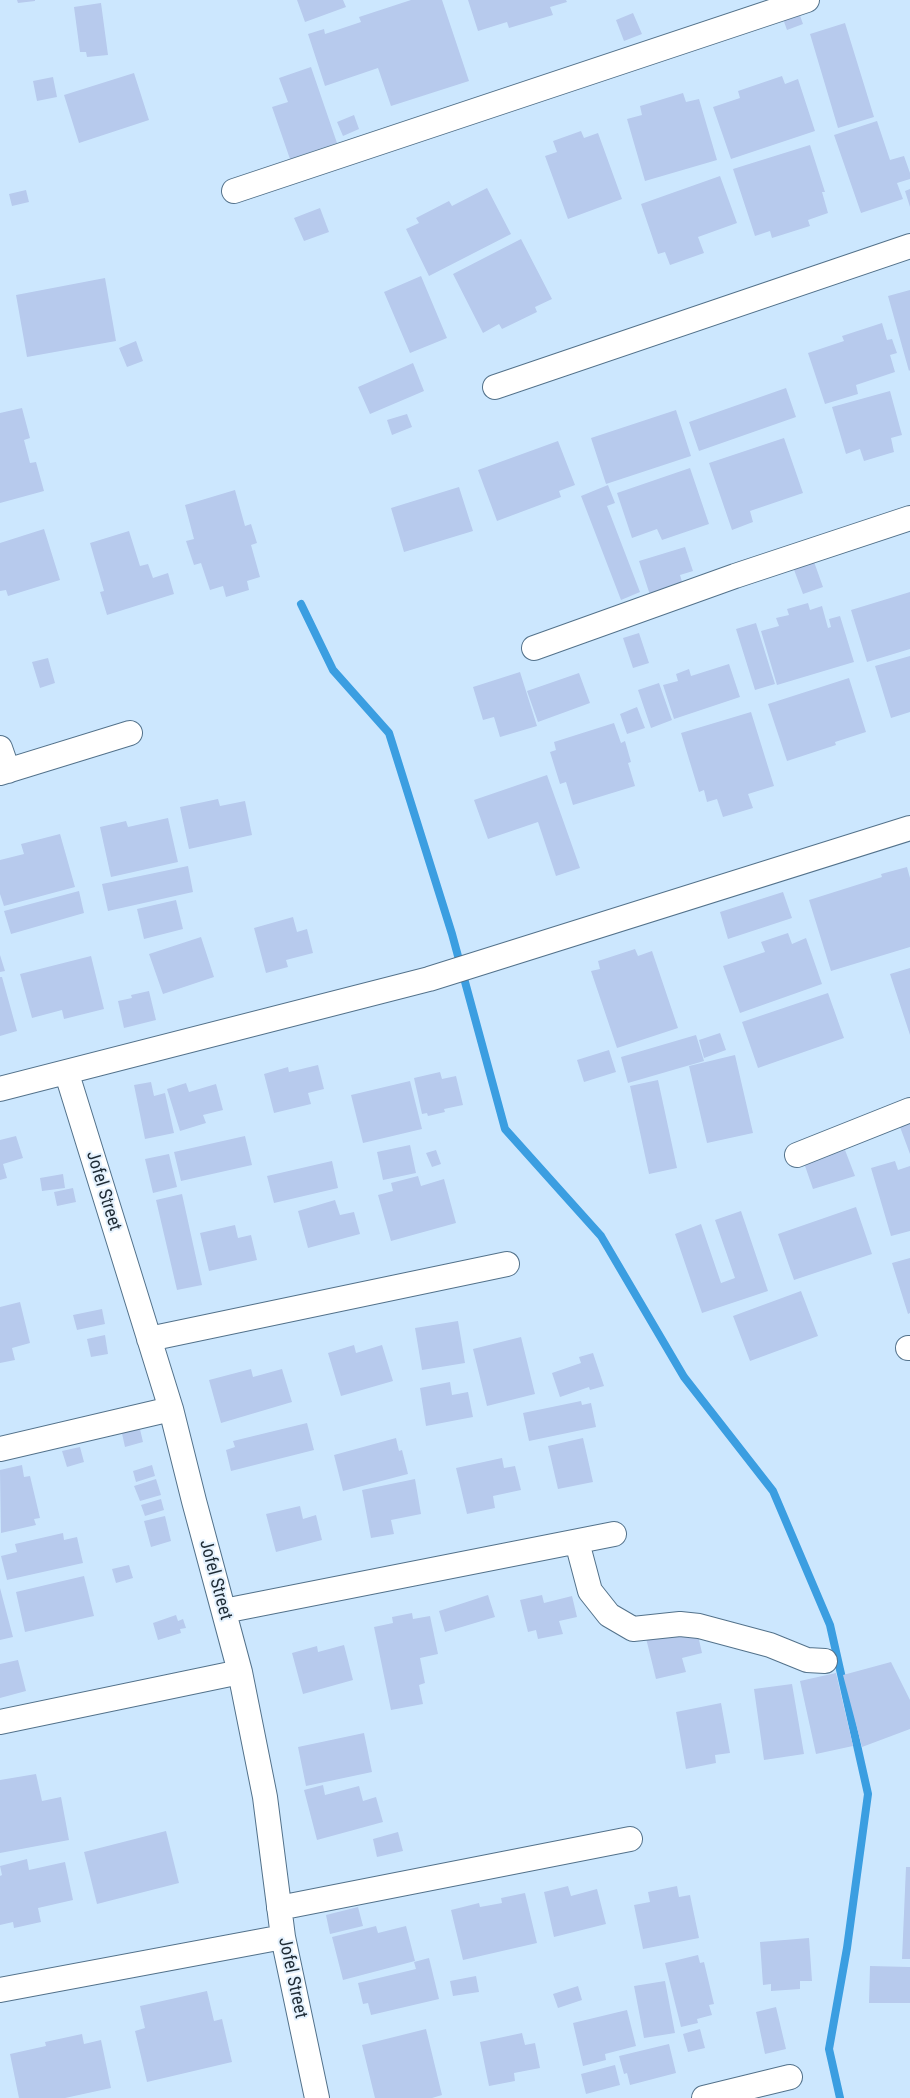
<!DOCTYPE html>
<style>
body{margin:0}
canvas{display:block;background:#cce7fe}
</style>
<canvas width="910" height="2098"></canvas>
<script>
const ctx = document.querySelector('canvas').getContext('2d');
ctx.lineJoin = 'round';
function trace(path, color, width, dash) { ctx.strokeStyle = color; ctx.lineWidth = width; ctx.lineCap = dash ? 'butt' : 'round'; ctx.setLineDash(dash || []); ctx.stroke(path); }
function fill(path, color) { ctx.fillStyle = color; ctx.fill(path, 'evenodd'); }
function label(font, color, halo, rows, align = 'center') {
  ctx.font = font + ' "Roboto Condensed",sans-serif'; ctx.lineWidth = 4; ctx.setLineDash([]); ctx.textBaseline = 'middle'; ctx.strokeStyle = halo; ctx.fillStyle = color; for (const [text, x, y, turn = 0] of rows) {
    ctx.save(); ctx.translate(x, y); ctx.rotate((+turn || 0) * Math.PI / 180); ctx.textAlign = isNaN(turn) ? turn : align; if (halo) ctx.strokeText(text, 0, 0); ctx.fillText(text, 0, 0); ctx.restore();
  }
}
trace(new Path2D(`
 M301,604L333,670L389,733L452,934L505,1129L601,1236L684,1377L773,1491L830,1625L868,1794L847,1948L829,2049L840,2098`), '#3b9ee1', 8);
fill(new Path2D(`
 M17,0H35V1L18,3Z
 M297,0H343L346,7L305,22Z
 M411,0H442L469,81L391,106L378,68L325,86L308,34L324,29L325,34L361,22L359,17Z
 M468,0H566L567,2L550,7L553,15L509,28L507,22L478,31Z
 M101,3L108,55L87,57L86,52H80L74,7Z
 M798,10L803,24L787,30L782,16Z
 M633,13L642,34L624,41L616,20Z
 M845,23L874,117L838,128L810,34Z
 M311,67L337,143L290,159L272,107L288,102L279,78Z
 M134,73L149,120L79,143L64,95Z
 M782,76L785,84L798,79L815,131L731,159L713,107L740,98L738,91Z
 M53,77L57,97L37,101L33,81Z
 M683,93L686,102L699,99L717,160L645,181L627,119L642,115L640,106Z
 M354,115L359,129L343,136L337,122Z
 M877,121L890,160L904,156L910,173V179L897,183L903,199L861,213L834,135Z
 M581,131L584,138L598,133L622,199L568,219L545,156L557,152L553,141Z
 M810,145L825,192H822L828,213L808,220L810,226L772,238L770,231L755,236L733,169Z
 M720,176L737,223L698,237L704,253L670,265L665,252L658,254L641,204Z
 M487,188L511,234L429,276L406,229L419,223L416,218L449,201L452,206Z
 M910,189V207L905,191Z
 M26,190L29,202L12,206L9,194Z
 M320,208L329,232L304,241L294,218Z
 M521,239L552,299L535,307L537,312L502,329L499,324L483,333L453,274Z
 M421,276L447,338L410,353L384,292Z
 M105,278L116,341L27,357L16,295Z
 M910,290V370L909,371L888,296Z
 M882,323L887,340L892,339L897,353L890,355L895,372L856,385L858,394L825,404L808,353L844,341L842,336Z
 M136,341L143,361L127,367L119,348Z
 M413,363L424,391L370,414L358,387Z
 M786,388L796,417L699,451L689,422Z
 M890,391L902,435L891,438L894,452L864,461L860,449L846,454L832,407Z
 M22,408L30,438L24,440L30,463L36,462L44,491L0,503V413Z
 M676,410L691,456L606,484L591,438Z
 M407,414L412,427L392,435L387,420Z
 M784,438L803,493L750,511L753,522L732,530L709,463Z
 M558,441L575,485L559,491L561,497L497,521L478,470Z
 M690,468L709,524L662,540L657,529L632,538L617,493Z
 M608,485L615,503L607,506L640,592L621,600L581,496Z
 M459,487L473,531L404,552L391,508Z
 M235,490L245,526L251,524L257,543L251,545L260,577L247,581L249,590L226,597L223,586L210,590L201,563L194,565L186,541L194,539L185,505Z
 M44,529L60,580L8,596L6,590L0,591V543Z
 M129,531L140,566L148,564L153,578L168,573L174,594L107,615L100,592L104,591L90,543Z
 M685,547L693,571L680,575L683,585L650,595L639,561Z
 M813,559L823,587L803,594L793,567Z
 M910,592V649L867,662L851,610Z
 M808,603L810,610L822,606L828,628L831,627L829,619L840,616L854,662L777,685L761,631L779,626L776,618L789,615L787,609Z
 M756,623L775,684L755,690L736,629Z
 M639,633L649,663L633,668L623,638Z
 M910,656V712L891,718L875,666Z
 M48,658L55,683L40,688L32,662Z
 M729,664L740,697L674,719L663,685L678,681L676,674L689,669L691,676Z
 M520,672L537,726L500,737L494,717L483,720L473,687Z
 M579,673L590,703L538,722L527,691Z
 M849,678L866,732L835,742L836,745L787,761L768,704Z
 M659,683L672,720L651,728L638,690Z
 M637,707L645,728L627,734L620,714Z
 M751,712L774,786L748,794L753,808L723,817L717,799L707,802L704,790L699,792L681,733Z
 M614,723L621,743L625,741L631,762L628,763L635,786L573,805L566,782L560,784L550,752L556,750L554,742Z
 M547,775L580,868L556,876L538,822L488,839L474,800Z
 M218,799L220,806L245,801L252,835L189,849L180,807Z
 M168,818L178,862L111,877L100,827L126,821L128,827Z
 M60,834L75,887L4,906L0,894V860L24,854L21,844Z
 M188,866L193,892L108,911L102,884Z
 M907,867L910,878V947L831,971L809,900L882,877L881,874Z
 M79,891L84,913L11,934L4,911Z
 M783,892L792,918L728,939L720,912Z
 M176,900L183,929L144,939L137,909Z
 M293,917L297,932L307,929L313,953L286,960L288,967L266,973L254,928Z
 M788,933L792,944L806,938L822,984L740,1013L723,966L765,952L761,942Z
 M201,937L214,977L163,994L149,954Z
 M635,949L638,956L652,951L678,1028L617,1048L591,971L600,969L598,961Z
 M0,955L5,971L0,972Z
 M91,956L104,1009L64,1019L62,1010L32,1018L20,974Z
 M910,968V1035L890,974Z
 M0,977H2L17,1031L0,1036Z
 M149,991L156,1020L124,1028L118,1001L132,998L131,995Z
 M828,993L844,1038L758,1068L742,1022Z
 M720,1033L726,1050L704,1058L699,1040Z
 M696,1035L704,1061L628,1083L621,1057Z
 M609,1050L616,1072L584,1082L577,1060Z
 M735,1055L753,1133L707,1143L689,1066Z
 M318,1065L324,1089L308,1093L311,1104L274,1113L264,1074L288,1067L289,1072Z
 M440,1072L442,1079L456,1076L463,1105L444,1109L445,1112L428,1116L427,1113L422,1114L414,1078Z
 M658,1080L677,1168L649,1174L630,1086Z
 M410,1081L422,1129L363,1143L351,1095Z
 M151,1082L154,1096L165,1093L174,1133L145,1139L134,1085Z
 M186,1083L189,1092L216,1084L223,1110L203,1115L206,1123L180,1131L167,1089Z
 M910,1123V1154L900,1127Z
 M16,1136L23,1158L3,1164L7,1178L0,1180V1140Z
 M245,1136L252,1165L181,1181L174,1152Z
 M410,1145L416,1173L383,1180L377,1152Z
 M436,1150L441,1164L432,1167L426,1153Z
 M845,1150L855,1176L813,1189L804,1163Z
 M169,1154L177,1187L153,1193L145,1159Z
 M332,1161L338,1188L274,1203L267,1176Z
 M895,1161L898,1170L910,1166V1231L891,1236L871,1168Z
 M63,1174L65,1188L42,1191L40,1178Z
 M418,1176L421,1186L444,1179L456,1223L391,1241L378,1195L393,1191L391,1183Z
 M73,1188L76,1202L57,1206L54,1192Z
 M182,1194L202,1285L177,1290L156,1200Z
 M335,1200L340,1215L354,1212L360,1234L308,1248L298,1211Z
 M856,1207L872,1254L794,1280L778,1234Z
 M741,1211L768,1291L702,1313L675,1234L701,1224L721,1283L735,1278L715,1220Z
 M235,1225L238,1238L251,1235L257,1260L209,1271L200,1233Z
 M910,1258V1313L908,1314L892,1263Z
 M801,1291L818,1336L750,1361L733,1316Z
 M20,1302L30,1343L12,1348L15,1360L0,1363V1307Z
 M102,1309L105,1324L77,1330L73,1315Z
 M458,1321L465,1363L422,1370L415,1328Z
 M105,1335L108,1354L91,1357L87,1339Z
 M521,1337L535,1394L487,1406L473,1349Z
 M354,1345L356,1353L382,1345L393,1381L341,1396L328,1353Z
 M593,1353L604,1386L590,1390L589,1387L560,1397L552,1373L581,1363L579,1357Z
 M251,1369L253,1377L282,1369L292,1402L221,1423L209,1380Z
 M450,1382L452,1395L468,1392L473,1417L426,1426L420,1388Z
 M581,1401L582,1405L591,1403L596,1427L529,1441L523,1413Z
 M307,1423L314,1450L231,1471L226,1450L235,1447L233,1441Z
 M139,1425L143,1442L125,1447L121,1429Z
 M396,1438L399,1451L402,1450L408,1474L343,1491L334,1455Z
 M583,1438L593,1482L558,1489L548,1446Z
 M80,1447L84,1462L67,1467L62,1451Z
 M502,1458L504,1468L515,1466L521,1490L493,1496L495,1508L467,1514L456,1468Z
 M22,1465L24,1477L30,1476L40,1518L34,1519L36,1525L1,1533L0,1470Z
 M152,1465L155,1476L136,1482L133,1471Z
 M156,1479L161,1495L140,1501L134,1486Z
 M415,1479L421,1514L391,1520L394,1534L371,1538L362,1490Z
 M161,1499L164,1510L145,1516L141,1505Z
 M300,1506L303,1519L316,1515L322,1540L276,1552L266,1514Z
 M165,1516L171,1541L151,1547L144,1521Z
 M63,1533L64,1540L77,1537L83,1563L7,1580L1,1556L17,1552L15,1544Z
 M129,1565L133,1578L116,1583L112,1569Z
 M84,1576L94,1616L25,1632L16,1592Z
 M0,1588L13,1637L0,1640Z
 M488,1595L495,1617L445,1632L439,1611Z
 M542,1595L544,1603L572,1596L577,1617L559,1621L563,1634L538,1639L536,1630L528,1632L520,1600Z
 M412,1613L413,1619L430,1616L438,1654L420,1658L425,1683L419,1685L423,1704L391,1710L374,1627L393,1623L392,1617Z
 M176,1615L178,1621L183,1619L186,1628L180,1629L181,1633L158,1640L153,1623Z
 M668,1629L670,1638L697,1631L702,1653L682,1658L686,1672L656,1679L645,1634Z
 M344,1645L353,1680L303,1694L292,1653L317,1646L318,1652Z
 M18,1660L26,1691L0,1698V1664Z
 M891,1662L910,1700V1729L862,1747L843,1675Z
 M836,1673L853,1746L816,1754L800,1681Z
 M792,1684L804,1754L764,1760L754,1689Z
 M721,1703L730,1753L715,1755L716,1763L686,1769L676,1712Z
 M364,1733L372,1772L306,1786L298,1747Z
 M36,1774L42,1801L61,1797L69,1840L0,1853V1780Z
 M323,1785L325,1795L359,1786L363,1801L376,1797L383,1822L317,1840L304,1790Z
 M166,1831L179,1883L97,1904L84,1852Z
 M398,1832L403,1851L377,1857L373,1839Z
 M27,1859L29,1870L65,1862L73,1900L38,1908L41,1922L14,1928L13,1922L0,1925V1876L2,1875L0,1866Z
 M906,1867H910V1959H902Z
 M568,1886L571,1896L597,1889L606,1924L554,1937L544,1892Z
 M677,1886L679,1897L690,1895L699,1938L643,1949L634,1905L650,1902L648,1892Z
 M525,1893L537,1943L463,1960L451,1910L479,1903L480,1907L502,1903L501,1898Z
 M358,1907L363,1926L330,1934L326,1915Z
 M376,1926L378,1933L406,1926L415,1961L343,1980L332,1937Z
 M809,1938L812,1981H800V1989L771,1991V1984L763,1985L760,1942Z
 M698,1955L700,1963L704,1962L714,2004L709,2005L712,2015L697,2019L698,2023L681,2027L665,1963Z
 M429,1958L439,1999L371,2015L368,2003L363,2004L358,1983L416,1969L414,1962Z
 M870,1966L910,1967V2003H869Z
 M476,1976L479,1992L453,1996L450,1981Z
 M665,1981L675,2033L644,2038L634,1986Z
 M578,1986L582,2000L558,2008L553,1994Z
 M207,1991L214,2021L222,2019L232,2062L147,2082L135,2031L145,2028L140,2006Z
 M776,2007L786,2049L765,2054L756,2012Z
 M627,2010L636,2046L605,2054L606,2060L583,2066L573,2023Z
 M426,2029L442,2095L432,2098H375L362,2045Z
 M700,2029L705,2048L688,2052L683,2034Z
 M522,2033L525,2045L535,2043L540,2068L514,2073L515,2081L489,2086L480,2042Z
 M82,2034L84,2044L101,2040L111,2088L65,2098H19L10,2054L46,2046L45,2042Z
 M669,2044L676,2073L630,2085L627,2073L624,2074L619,2056Z
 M615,2065L620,2085L586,2094L581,2074Z`), '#b7caed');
const minor = new Path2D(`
 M234,191L807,0
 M495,387L910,246
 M534,648L735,576L910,518
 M0,748L8,771
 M0,773L130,733
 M67,1074L171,1409L194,1501L240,1672L265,1797L283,1937L317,2098
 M0,1089L429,979L910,828
 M797,1155L910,1110
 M149,1339L507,1264
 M908,1348H910
 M0,1449L171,1409
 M577,1542L590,1591L609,1615L633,1629L680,1624L699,1626L770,1645L807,1660L825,1661
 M224,1611L614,1534
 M0,1722L240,1672
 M279,1908L630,1839
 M0,1990L283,1937
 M704,2098L790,2077`);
trace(minor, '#53728b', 26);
trace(minor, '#fff', 24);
label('18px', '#1e2b35', '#e5f2fe', [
 ["Jofel Street",103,1191,73],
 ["Jofel Street",215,1580,75],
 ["Jofel Street",292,1978,78]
]);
</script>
